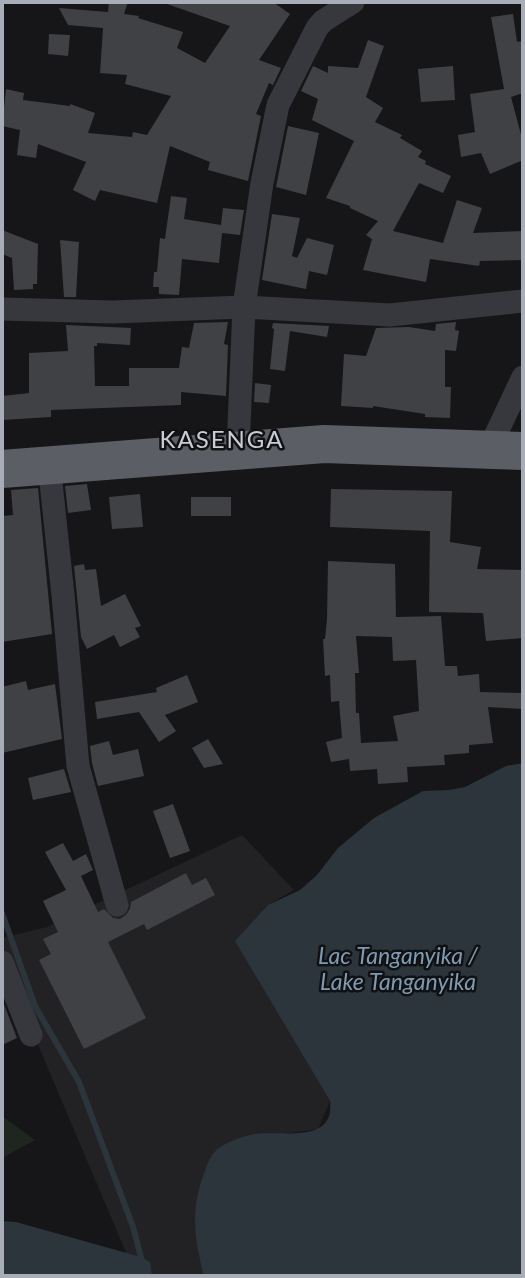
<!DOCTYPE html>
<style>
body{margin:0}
#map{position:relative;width:525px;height:1278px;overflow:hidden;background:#161618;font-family:Lato,sans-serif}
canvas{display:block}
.frame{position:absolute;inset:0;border:4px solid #a8adb8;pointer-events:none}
</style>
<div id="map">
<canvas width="525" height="1278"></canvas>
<div class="frame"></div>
</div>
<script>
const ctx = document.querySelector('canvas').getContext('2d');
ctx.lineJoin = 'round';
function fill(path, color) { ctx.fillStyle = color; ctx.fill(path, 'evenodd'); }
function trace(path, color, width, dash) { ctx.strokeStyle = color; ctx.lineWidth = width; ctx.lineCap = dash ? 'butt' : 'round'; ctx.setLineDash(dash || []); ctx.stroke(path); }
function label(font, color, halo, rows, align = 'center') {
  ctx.font = font + ' Lato,sans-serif'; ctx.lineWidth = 5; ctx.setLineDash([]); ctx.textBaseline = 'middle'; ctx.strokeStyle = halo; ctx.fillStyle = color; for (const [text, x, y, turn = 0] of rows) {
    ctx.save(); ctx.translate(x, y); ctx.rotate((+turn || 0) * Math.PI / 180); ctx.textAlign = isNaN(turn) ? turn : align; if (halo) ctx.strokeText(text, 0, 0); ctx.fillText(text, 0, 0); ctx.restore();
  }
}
fill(new Path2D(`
 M242,835L294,890L268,905L236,942L330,1101L318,1129L234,1141L205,1276H136L2,960V938L47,927Z`), '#222225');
fill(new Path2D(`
 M2,1116L35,1140L2,1158Z`), '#1e261f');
fill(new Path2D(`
 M523,763V1276H204C194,1237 190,1209 205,1171C208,1162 211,1154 219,1148C227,1142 243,1136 254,1134C281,1130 335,1145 330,1101L235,941L268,905L300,890L317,875L338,848L374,818L423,791L449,790L465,787L506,766Z
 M2,1221L16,1222L141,1257L150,1262L152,1276H2Z`), '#2c353c');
trace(new Path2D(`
 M2,913L35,1006L79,1082L133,1227L141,1257`), '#2c353c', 6);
fill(new Path2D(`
 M109,2H128L124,14L139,16L138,18L183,32L177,48L205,63L230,26L167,4V2H273L290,14L259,60L281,68L273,85L269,83L256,114L261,116L248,181L208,170L210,162L170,146L157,203L100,190L95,201L73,190L86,162L38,144L36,158L17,155L20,130L2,126L6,89L24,93L23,100L70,106V104L95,113L88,133L132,137L133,132L147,135L171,96L125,84L127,75L100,73L103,28L68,25L59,8L108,12Z
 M513,14L517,42L523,41V93L511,97L523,142V160L490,174L481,153L461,157L458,135L475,132L470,94L504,89L491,17Z
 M49,34L70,35L68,56L48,54Z
 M368,40L384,46L366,97L383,108L375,122L402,135L400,138L422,151L418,157L426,161L425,164L451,176L443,193L419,183L393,231L443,243L457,200L482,208L473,233L523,231V260L480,261L479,266L430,259L426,282L363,270L372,239L366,235L378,221L350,208V206L326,198L354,141L312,120L318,99L301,91L313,66L328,73V66L358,68Z
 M453,66L455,100L421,102L418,69Z
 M288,126L319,133L306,195L276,187Z
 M171,196L187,198L184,219L221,225L223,208L244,210L240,235L222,233L219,263L182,259L179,295L159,294V287H153L154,272H157L160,238L165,239Z
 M272,214L300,218L292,256L297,258L307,238L334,245L327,275L309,271L306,289L262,280Z
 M2,230L38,244L37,284H33V289L14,290L12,258L2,254Z
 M60,240L79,242L76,297H64Z
 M228,322L224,344L228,345L226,396L181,392V405L51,410V417L2,420V396L29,393V353L68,351L66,325L131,328L130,345L97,343V346H94L95,386H129V368H179L182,347L189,348L194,323Z
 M456,322L455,330L459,331L456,351L445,350V387H451L450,418L425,417V414L373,406V408L341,406L344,354L366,356L376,328L409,327L435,331L436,324Z
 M273,323L329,326L327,337L290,331L285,371L270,369L274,329L272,328Z
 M255,383L271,385L269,403L254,402Z
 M87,484L91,510L68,513L65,486Z
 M38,488L52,634L2,642V516L13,515L11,490Z
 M331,489L452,491L450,542L481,547L477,569L523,570V638L486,641L483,613L429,612L430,531L330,527Z
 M140,494L143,527L112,529L109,497Z
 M191,497H231V516H191Z
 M328,561L395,564L396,617L441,616L445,666H457L458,676L479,674L480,692L523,693V709L488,707L493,743L469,745V753L444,755L445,765L407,767L408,782L378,784L377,769L350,771L349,759L331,762L326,742L342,738L339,701L331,702L330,675L325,676L323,639H325L327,619ZM356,636L392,637L393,661L416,660L419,711L393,716L398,741L361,743L359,713H356L355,673H359Z
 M84,564L85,570L96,569L101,606L125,594L141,626L135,628L140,637L120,647L114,635L87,649L81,637L74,566Z
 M187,675L198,702L165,715L176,731L159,742L139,712L97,719L95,702L157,692L156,688Z
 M26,681L28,690L55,684L62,739L2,753V687Z
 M208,739L223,764L204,768L192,748Z
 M109,741L113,755L138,749L144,776L98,786L92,763L90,746Z
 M64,769L71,792L33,800L28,778Z
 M173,804L190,851L170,858L153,811Z
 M63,843L73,861L86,854L93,870L81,876L98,912L104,909L113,918L120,919L126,915L130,909L131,902L186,873L192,885L206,878L215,895L147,930L144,924L108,942L146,1018L84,1049L39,960L51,954L43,939L58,932L43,901L66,890L45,852Z
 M2,999L17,1038L2,1045Z`), '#404145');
trace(new Path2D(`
 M2,309L113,312L244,307L390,315L523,301
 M238,449L244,307L262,183L278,105L317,28L323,21L353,2
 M489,449L523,377
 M49,464L63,595L78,766L117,905
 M2,962L31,1035`), '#37383d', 23);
trace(new Path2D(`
 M2,469L324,444L523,451`), '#5b5e65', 38);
label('italic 23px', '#7f9bb3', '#111113', [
 ["Lac Tanganyika /",398,957],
 ["Lake Tanganyika",398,983]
]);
ctx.letterSpacing = '2px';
label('24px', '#c9ccd4', '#111113', [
 ["KASENGA",222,440]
]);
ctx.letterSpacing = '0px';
</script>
